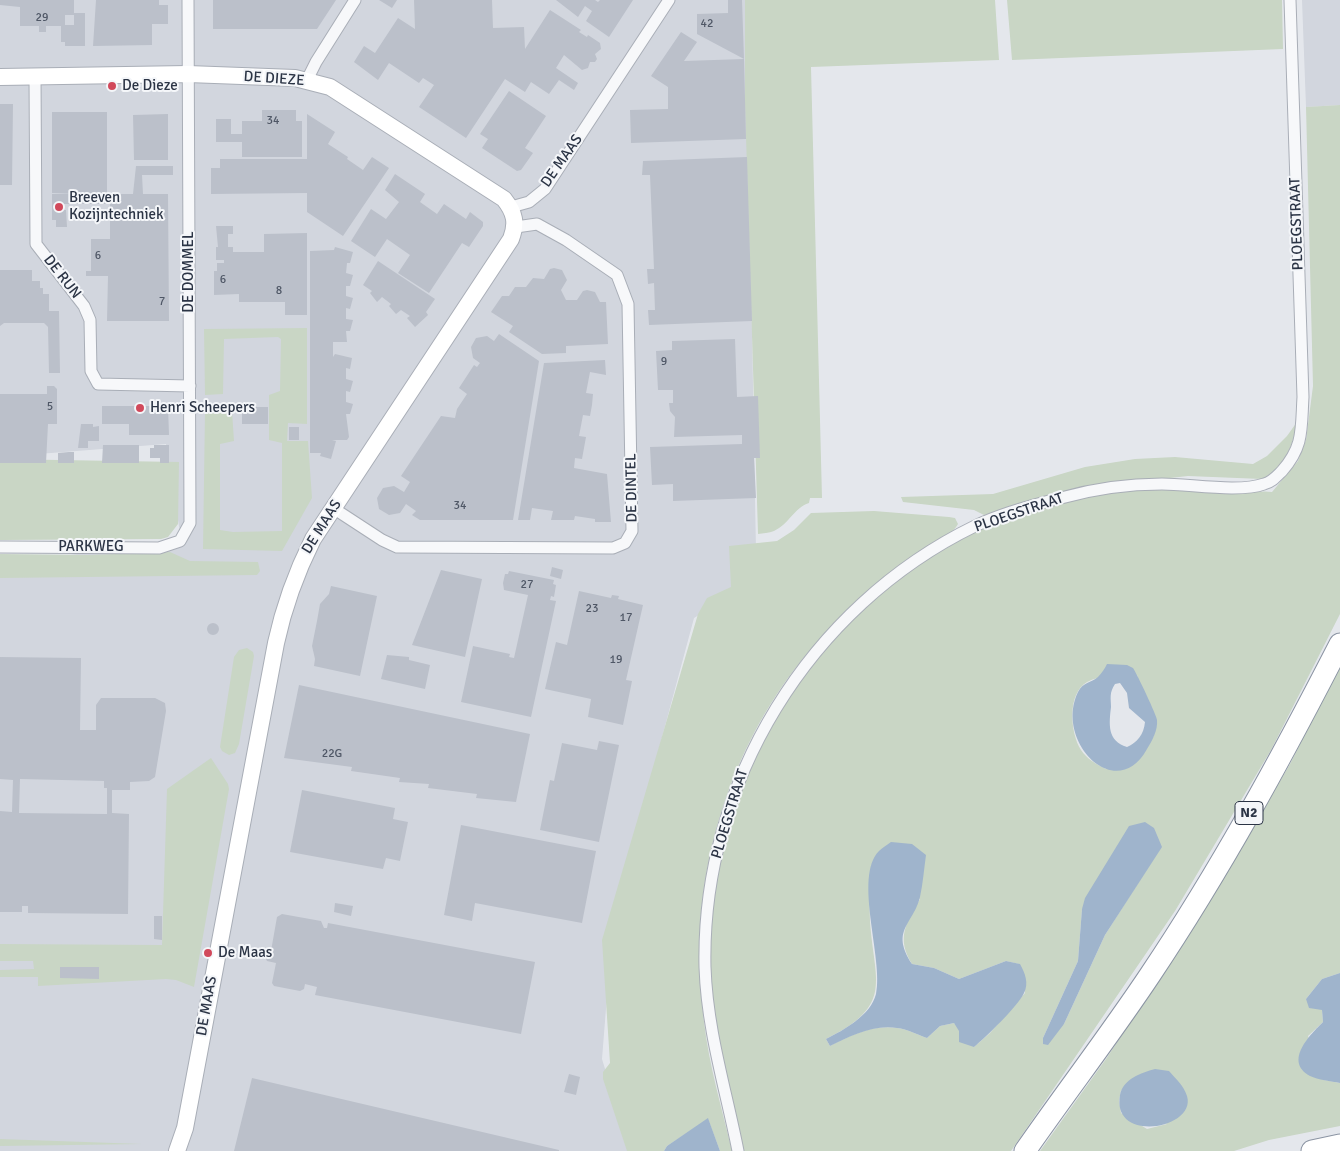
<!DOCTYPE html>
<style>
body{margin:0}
canvas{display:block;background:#e4e7ec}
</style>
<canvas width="1340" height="1151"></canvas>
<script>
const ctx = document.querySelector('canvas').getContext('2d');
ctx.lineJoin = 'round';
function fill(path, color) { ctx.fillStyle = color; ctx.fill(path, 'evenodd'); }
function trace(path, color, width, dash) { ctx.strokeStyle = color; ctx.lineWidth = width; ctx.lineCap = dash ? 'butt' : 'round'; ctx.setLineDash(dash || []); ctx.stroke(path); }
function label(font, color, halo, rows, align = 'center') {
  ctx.font = font + ' Signika,sans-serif'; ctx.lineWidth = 4; ctx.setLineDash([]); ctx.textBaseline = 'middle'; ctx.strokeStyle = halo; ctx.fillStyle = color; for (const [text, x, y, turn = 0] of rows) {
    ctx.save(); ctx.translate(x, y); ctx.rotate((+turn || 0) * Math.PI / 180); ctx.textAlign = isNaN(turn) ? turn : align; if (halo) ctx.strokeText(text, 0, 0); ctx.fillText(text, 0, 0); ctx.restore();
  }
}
fill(new Path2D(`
 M0,0H746L756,552L730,596L694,618L613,920L602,1059L630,1151H0V565L181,539L166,444L0,457Z
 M1302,0H1340V105L1306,107Z`), '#d2d6de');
fill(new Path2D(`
 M745,0H995L999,60L811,67L822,498H810L809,503C794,508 789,524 774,531C769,533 763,533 758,534L745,103Z
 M1007,0H1282L1283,49L1012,60Z
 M1340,105V614L1271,750L1175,911L1011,1151H743C729,1091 710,1030 709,968C709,944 711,919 713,896C728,753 830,610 956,542C979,529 1003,521 1028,513C1041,509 1054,503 1067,500C1097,494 1128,489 1159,488C1183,487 1208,492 1232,493C1246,494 1261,490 1272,492L1298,461L1306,440L1313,386L1306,107ZM1137,675L1154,736L1106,769C1096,764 1087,759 1081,750C1070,733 1067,693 1087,682C1101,674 1121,676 1137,675ZM1161,847L1105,935L1064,1024L1043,1038L1078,961L1082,909ZM870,871L920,899C906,923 896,938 912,964L934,968L959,979L1006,961L1019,964L1025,993L990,1033L974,1047L954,1023L940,1026L927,1038C918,1035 907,1029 897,1028C874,1024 850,1035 830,1046L826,1039C895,1005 874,982 870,921C869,904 870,887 870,871Z
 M307,328V424L288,423L287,441H308L312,498L282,551L203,549L205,411L207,409L232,411L234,441L220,444V530L233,532L282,531V443L269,440V395L280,391L281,339L278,337L224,339L223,394L205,395L204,329Z
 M1297,422C1293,445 1285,468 1262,479L1188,476L1161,479L984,515L974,510L903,502L901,497L993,494L1085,467L1135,459L1175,457L1253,464L1267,456L1287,436Z
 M0,459L179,462L178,524L168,537L161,539L0,540Z
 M874,511L949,517L955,518L958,524C948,542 904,562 886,577C865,594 846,613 828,631C751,708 705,823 700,931C699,961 701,992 704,1022C709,1065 722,1109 732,1151H720L708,1119L667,1146L664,1151H627L603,1079V1072L610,1063L602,940L698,614L707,598L731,587L729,546L777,541L794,530L811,513Z
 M170,552L190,561L258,562L260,571L257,575L0,578V554L89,555Z
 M247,648L253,652L254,656L239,744L235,753L229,755L222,751L220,747L234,657L239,650Z
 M1340,664V973L1322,979L1306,999L1322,1010L1323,1022L1308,1036L1324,1080L1340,1083V1126L1269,1140L1234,1151H1040L1106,1059L1196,923L1290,764ZM1121,1090L1167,1124L1147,1129L1121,1113L1119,1101Z
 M211,758L228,784L229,789L194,987L176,980L166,979L38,986V977H0V970L34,969L33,961H0V944L162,945L167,789Z
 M0,1139L142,1144L0,1146Z`), '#c9d6c5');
fill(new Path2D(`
 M1107,664L1127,665L1133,668C1137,674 1157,716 1157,720C1158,730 1152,741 1147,749C1116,805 1054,741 1078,692C1083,682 1091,683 1098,677C1102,673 1105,668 1107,664ZM1120,683L1127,693L1129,708L1145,722C1144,734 1137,743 1127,747C1107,741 1109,724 1111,707C1111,698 1109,693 1115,684Z
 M1145,822L1154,828L1162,847L1105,935L1064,1024L1048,1045L1043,1044V1038L1078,961L1082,909L1085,898L1129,826Z
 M891,842L912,844L926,855C924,869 923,883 920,897C913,925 890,930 912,964L934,968L959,979L1006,961L1020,964C1025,973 1029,983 1024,993C1018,1006 986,1037 974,1047L959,1042V1031L954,1023L940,1026L927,1038C918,1035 907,1029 897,1028C874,1024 850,1036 830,1046L826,1039C844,1030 871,1015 876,994C884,960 853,877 879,851C882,848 887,845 891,842Z
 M1340,973V1083C1331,1081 1318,1080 1310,1076C1283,1061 1311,1034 1323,1022L1322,1010L1309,1008L1306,999L1322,979Z
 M1155,1069L1169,1071C1176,1079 1184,1086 1187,1096C1197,1129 1111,1144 1120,1095C1123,1079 1141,1073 1155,1069Z
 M708,1118L720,1151H664L667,1146Z`), '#9fb4cc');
fill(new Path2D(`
 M0,0H74V13H85V46H65V42H61V26H46V32H39V26H20V7L0,5ZM65,15H74V25H65Z
 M96,0H159V5H168V24H152V45L93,46Z
 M213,0H336L317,29H213Z
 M379,0H397L392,8Z
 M414,0H492L493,28L524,27L525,49L550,10L581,30L579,32L587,37L588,35L600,43L601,49L595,54L597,59L595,62H590L588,68L582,70L564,55L556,68L578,83L574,90L559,80L549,94L531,82L525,92L505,79L466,138L419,107L434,85L423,78L419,83L389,63L378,80L354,62L364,46L375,53L398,18L415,29Z
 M556,0H595L598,2L600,0H633L609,37L586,21L592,11L585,6L578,17Z
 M728,0H742L744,59L697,34V14L728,13Z
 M681,32L697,42L684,61L744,59L746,139L631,143L630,110L668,109V87L651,76Z
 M509,91L546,116L525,148L533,153L521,170L517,171L482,148L488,139L480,134Z
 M0,104H13L12,185H0Z
 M262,110H296V121H302V157H242V142H216V119H231V134H242V121H262Z
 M52,112H107V194H133L136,166H173V175H142L143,194H168L169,321H107L108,276H86V271H91V239H110V204H63V210H66L67,227H56V220H52V194L76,193H52Z
 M168,114V160H134L133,115Z
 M307,114L335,132L328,144L348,157L347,159L363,170L372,157L389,168L343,236L307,212V193L211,194V168H220V159H307Z
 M747,157L752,321L649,325L648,310H655L654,283L648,284L647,269H654L650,175H642L643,161Z
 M395,174L425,194L420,202L437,214L444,204L466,219L470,212L483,222V226L469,247L462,243L429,293L398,273L410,255L387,239L375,257L351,241L371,209L386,219L399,202L385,190Z
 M216,226H233V234H228V247H233V252H264V234L307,233V315H285V302H239V294L214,295V271H217V263H224V260H216V247H218Z
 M335,247L353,252L350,263H347L346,273L353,275L350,286H346V296L353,298L350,309L346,308V319L353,320L350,331H346L347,342H333V357L335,354L352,358L350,369L346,368V379L353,381L350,392L346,391V402L353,404L350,414H346L349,437L347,440H332L336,441L331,459L320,456L321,453H310V251L334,250Z
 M378,261L435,299L426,312L428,315L415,327L407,318L410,316L401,310L396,314L389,306L391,304L382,297L377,302L370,293L372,291L363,285Z
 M554,268L562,270L567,280L561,290L566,300H577L583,291L587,290L595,292L600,302H606L608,344L566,346V353L542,354L509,332L513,326L491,312L502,296H509L515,287H526L533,278L544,279L550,269Z
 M0,270H32V281H40V288H43V294H49V311H59L60,373H49L48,327L44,323H4L0,326Z
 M499,334L539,361L513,520H420L412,515L416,511L406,504L400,513L389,515L379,509L377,498L383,488L394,486L404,492L410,482L401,476L441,416L455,418L457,409L467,394L459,388L474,365L477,367L480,363L473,358L471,347L476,338L487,336L494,341Z
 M735,339L737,397L758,396L760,458H754L756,498L673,501V484L652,485L650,447L742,444V435L674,437L675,417L670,411L669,403H673V390H658L656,351L672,350V341Z
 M605,360L606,375L590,372L586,393L593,394L592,405L590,416L583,415L579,436L586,437L582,459L575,458L574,468L607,474L611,522H595V519L575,516L574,520H551L553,511L532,508L530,520H518L544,363Z
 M47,386H54L57,389V424H48L46,463H0V394H47Z
 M102,406H168L169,435H129V424H102Z
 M242,407H268V424H242Z
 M81,424H93V427L99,426V441H88V448H78Z
 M289,427H299V440H289Z
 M103,445H139V463H102Z
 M154,445H169V463H160V458H150V448H154Z
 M69,452H74V463H58V453Z
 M552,567L563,570L561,579L550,576Z
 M441,570L482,579L465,657L412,645Z
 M509,571L554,580L553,584L556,585L554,597L551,596L550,600L556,601L531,717L461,702L473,646L510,654L509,657L514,658L528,595L504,590L503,583L505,574H508Z
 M331,586L377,596L360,676L314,666L315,659L312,646L317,621L320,604L329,594Z
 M579,591L611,598L612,595L619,596L618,599L643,605L626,680L632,681L623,725L588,717L591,699L545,689L556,642L567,645Z
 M207 629a6 6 0 1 1 12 0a6 6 0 1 1-12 0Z
 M387,655L409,657V660L430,665L425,689L381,679Z
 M0,657L81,658L80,730H96V705L101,698H155L165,703L166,711L155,777L149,781L130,782V790H112V813L129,814L128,914L28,913V906H22V912H0V811L12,812L13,780L0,779ZM20,779L104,781V788H107V814L19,813Z
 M299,685L530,734L516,802L476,798L477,794L428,788L429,784L399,782L400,778L351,771L352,767L284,758Z
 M599,741L619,745L599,842L540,830L550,780L554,781L562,743L597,750Z
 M302,790L395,808L393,819L408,822L400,861L386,858L383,869L290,852Z
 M461,825L596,851L582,923L475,903L472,921L444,915Z
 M335,903L353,906L351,916L334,912Z
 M282,914L321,921L324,928H327L328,923L535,962L521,1034L315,995L317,987L305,984L304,989L300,991L274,986L272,983L276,963L267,961L264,955L271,951L277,917Z
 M154,916H162V940L154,939Z
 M60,967H99V979L60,978Z
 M569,1074L580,1077L576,1095L564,1092Z
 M252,1078L559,1150V1151H234Z`), '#bbc0ca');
const street = new Path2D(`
 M35,77L36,244L84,306L90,320L91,371L98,384L190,386
 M307,80L316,62L355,0
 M511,207L529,202L545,189L669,0
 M333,508L382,540L397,547L613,548L625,543L632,531L628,304L617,275L566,240L537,224L516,227
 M0,547L159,548L180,541L190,523L188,0
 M738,1151C726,1090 707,1030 705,967C701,783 809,607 975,526C1002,513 1032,505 1061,498C1093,489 1129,484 1162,484C1190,484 1239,493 1264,484C1272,482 1276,477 1282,471C1304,446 1301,429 1303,397L1290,0`);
const secondary = new Path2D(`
 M0,77L188,74L295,78L330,87L504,199C515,213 517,223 511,239L313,539C296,573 284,606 276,643L185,1128L177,1151`);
const highway = new Path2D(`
 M1025,1151C1066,1092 1110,1035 1150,975C1221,869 1282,757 1340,644
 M1312,1151L1340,1145`);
trace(street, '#a9aeb7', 13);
trace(secondary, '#a9aeb7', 18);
trace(highway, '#8b94a3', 23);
trace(street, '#f7f8fa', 11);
trace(secondary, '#fff', 16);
trace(highway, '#fff', 21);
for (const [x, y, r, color] of [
 [112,86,5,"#d1495b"],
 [59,207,5,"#d1495b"],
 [140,408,5,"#d1495b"],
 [208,953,5,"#d1495b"]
]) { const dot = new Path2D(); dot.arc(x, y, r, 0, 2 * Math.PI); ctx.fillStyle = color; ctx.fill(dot); trace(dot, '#f4f6f9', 2); }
label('12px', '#4f5766', null, [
 ["29",42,18],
 ["42",707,24],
 ["34",273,121],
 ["6",98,256],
 ["6",223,280],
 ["8",279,291],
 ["7",162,302],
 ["9",664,362],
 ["5",50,407],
 ["34",460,506],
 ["27",527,585],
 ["23",592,609],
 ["17",626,618],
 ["19",616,660],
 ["22G",332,754]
]);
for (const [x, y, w] of [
 [1249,813,28]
]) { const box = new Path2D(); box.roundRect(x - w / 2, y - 11.5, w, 23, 4); ctx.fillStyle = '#f4f6f9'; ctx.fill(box); trace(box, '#2b3445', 1); }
label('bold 14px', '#2b3445', null, [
 ["N2",1249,813]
]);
label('15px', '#2b3445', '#f4f6f9', [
 ["DE DIEZE",274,79,4],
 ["DE MAAS",562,161,-55],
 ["PLOEGSTRAAT",1297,224,-92],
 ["DE DOMMEL",189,272,-90],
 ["DE RUN",62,277,52],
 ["DE DINTEL",632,488,-91],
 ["PLOEGSTRAAT",1019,513,-19],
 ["DE MAAS",322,527,-58],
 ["PARKWEG",91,547],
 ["PLOEGSTRAAT",730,814,-73],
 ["DE MAAS",207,1006,-80]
]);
label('15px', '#2b3445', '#f4f6f9', [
 ["De Dieze",122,86],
 ["Breeven",69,198],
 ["Kozijntechniek",69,215],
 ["Henri Scheepers",150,408],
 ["De Maas",218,953]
], 'left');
</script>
